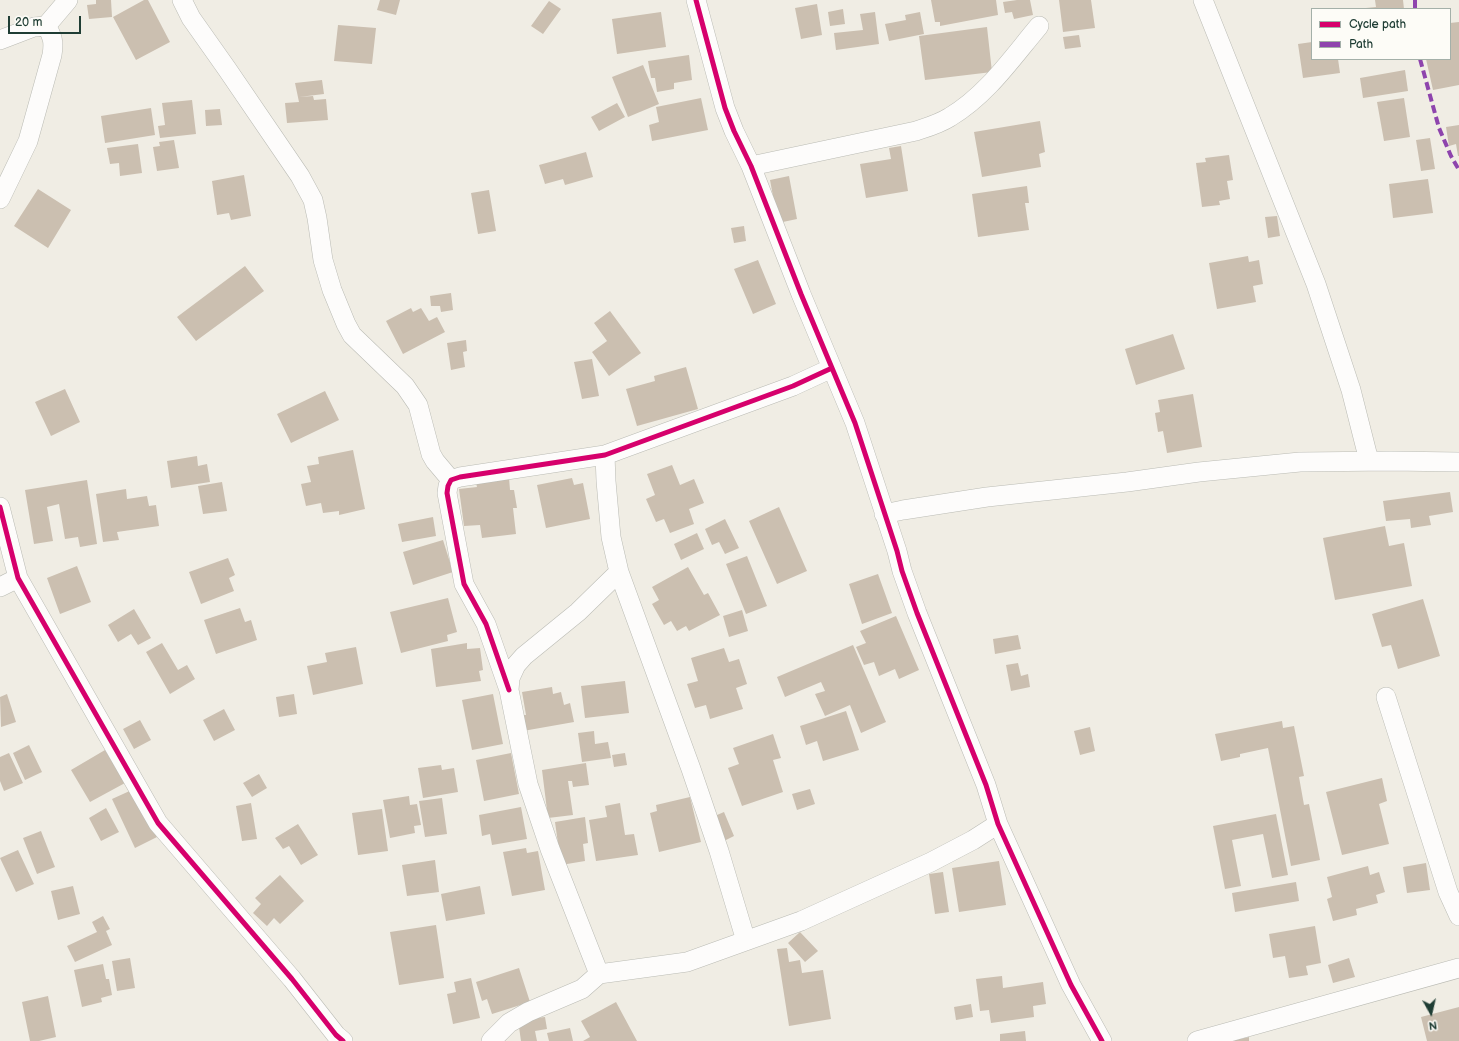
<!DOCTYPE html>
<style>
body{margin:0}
#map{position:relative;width:1459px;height:1041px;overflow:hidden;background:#f0ede4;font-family:"Balsamiq Sans",sans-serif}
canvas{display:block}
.legend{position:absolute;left:1311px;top:8px;width:140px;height:52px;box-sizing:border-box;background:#fdfcf7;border:1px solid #a4b0a9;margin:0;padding:5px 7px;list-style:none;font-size:12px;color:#1f3d34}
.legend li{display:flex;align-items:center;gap:8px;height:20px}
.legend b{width:20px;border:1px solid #a4b0a9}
.north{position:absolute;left:1411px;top:993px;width:40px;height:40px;-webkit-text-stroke:3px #fdfcf7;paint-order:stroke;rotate:172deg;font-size:11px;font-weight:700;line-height:16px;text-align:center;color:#1f3d34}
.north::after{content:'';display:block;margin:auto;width:14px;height:18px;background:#1f3d34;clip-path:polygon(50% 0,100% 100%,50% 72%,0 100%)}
.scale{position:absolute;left:8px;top:16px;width:73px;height:18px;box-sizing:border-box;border:2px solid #1f3d34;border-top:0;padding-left:5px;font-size:12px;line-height:14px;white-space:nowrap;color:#1f3d34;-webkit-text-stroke:3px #fdfcf7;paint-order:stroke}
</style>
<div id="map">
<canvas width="1459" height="1041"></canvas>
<ul class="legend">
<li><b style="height:5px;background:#d6006c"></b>Cycle path</li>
<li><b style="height:5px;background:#8e44ad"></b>Path</li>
</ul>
<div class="north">N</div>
<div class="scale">20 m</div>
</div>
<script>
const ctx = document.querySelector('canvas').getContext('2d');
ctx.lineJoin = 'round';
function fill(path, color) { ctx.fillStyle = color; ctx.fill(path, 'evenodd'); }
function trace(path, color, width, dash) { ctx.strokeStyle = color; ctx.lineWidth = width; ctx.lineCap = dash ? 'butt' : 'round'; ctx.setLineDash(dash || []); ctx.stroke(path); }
fill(new Path2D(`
 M96,0H111L112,17L89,19L87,5L96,4Z
 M144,0H148L170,42L136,60L113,17Z
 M380,0H400L396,15L377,10Z
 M931,0H996L998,15L940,26V22H935Z
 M1017,0H1030L1033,15L1014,19L1012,12L1005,13L1003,2Z
 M1059,0H1091L1095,28L1063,32Z
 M1375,0H1403L1404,9H1366V8L1376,7Z
 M549,1L561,9L543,34L531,26Z
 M817,4L822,35L801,39L795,8Z
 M843,9L845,24L830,26L828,12Z
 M661,12L666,47L617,54L612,19Z
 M875,12L879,44L836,50L834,33L863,30L860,14Z
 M920,12L924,34L889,41L885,24L906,20L905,15Z
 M1459,22V85L1433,90L1426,59H1450V23Z
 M338,25L376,28L372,64L334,61Z
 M987,27L992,72L925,80L919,36Z
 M1079,35L1081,47L1065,49L1063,37Z
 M1312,42V59H1338L1340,73L1303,78L1298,44Z
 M689,55L692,80L674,83V89L657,92L655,78H651L648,61Z
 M643,65L659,104L628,117L612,77Z
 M1405,70L1408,91L1363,98L1360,78Z
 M322,80L324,94L299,97L313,96L314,100L326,99L328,120L287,123L285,103L299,102L295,83Z
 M701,98L708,130L652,141L649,125L659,122L656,107Z
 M1404,98L1410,137L1384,141L1377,102Z
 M192,100L196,134L160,138L158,126L165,125L162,103Z
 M617,103L625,117L599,131L591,117Z
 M151,108L155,135L105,143L101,116Z
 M220,109L222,125L206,126L205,110Z
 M1040,121L1045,152L1039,154L1041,167L982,177L974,132Z
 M1459,125V156H1458L1456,144L1449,146L1446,127Z
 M1430,138L1435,169L1421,171L1416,140Z
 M174,140L179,168L157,171L153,147L160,146L159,142Z
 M138,144L142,173L120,176L119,163L110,164L107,148Z
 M901,146L908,191L866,198L860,164L891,159L889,148Z
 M586,152L593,177L565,185L563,179L545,184L539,165Z
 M1229,155L1233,180L1227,181L1230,199L1219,201L1220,205L1202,207L1196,163L1206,162L1205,158Z
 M244,175L251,216L231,220L229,213L217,215L212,181Z
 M789,176L797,219L778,223L770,180Z
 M1428,179L1433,213L1393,218L1389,184Z
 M1027,186L1029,203H1025L1029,230L978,237L972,194Z
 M38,189L71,210L48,248L14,226Z
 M489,190L496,231L478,234L471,193Z
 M1277,216L1280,236L1268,238L1265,217Z
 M744,226L746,241L734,243L731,228Z
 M1248,256L1249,262L1259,260L1263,284L1253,286L1256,302L1217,309L1209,263Z
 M758,260L776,304L753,314L734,269Z
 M245,266L264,291L196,341L177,317Z
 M451,293L453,310L441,312L440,306H431L430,296Z
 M411,308L413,312L421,308L429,321L437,317L445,332L403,354L386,321Z
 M610,311L641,353L609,376L592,352L607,341L594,323Z
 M1173,334L1185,369L1136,385L1125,349Z
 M466,340L467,351L463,352L465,367L451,370L447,343Z
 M592,359L599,396L582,399L574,362Z
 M686,367L698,409L637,426L626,389L655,381L654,376Z
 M65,389L80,422L51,436L35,402Z
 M325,391L339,420L291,443L277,414Z
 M1193,394L1202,447L1167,453L1163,431L1158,432L1155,413L1160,412L1158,400Z
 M353,450L365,509L339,515V511L323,513L321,503L306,506L301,484L311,482L307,466L319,464L318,457Z
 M197,456L198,466L207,464L210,482L171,488L167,461Z
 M672,465L680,485L694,479L704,503L689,509L694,524L670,533L664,519L656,522L646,499L655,495L647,474Z
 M509,478L510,490H514L517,508H513L516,534L482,538L480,525L464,526L459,489L477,487L476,483Z
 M572,478L574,485L583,483L590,519L546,528L537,485Z
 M87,480L97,544L80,547L78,537L65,539L59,504L47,507L53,541L34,544L25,490Z
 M222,482L227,511L203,514L198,486Z
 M126,489L127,499L147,496L149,506L156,505L159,526L117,532L119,540L103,542L96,494Z
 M1450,492L1453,512L1429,516L1431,525L1411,528L1410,519L1386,521L1383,501Z
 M779,507L807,571L777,584L749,521Z
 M433,517L436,536L402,542L398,524Z
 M725,519L739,548L725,554L719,542L712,545L705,529Z
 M1385,526L1389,546L1404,543L1412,586L1335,600L1323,538Z
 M697,533L704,549L681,560L674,544Z
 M443,540L453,572L413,585L403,552Z
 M747,556L767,606L746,614L726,564Z
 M228,558L235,575L229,578L234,591L201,604L189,572Z
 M77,566L91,602L60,614L47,578Z
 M688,567L704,595L708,593L720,615L689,631L686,626L677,631L671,621L664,625L652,604L659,600L652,587Z
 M878,574L892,613L862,624L849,584Z
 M448,598L457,632L447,635L448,641L401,653L390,612Z
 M1423,599L1440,656L1398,669L1391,645L1382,647L1372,614Z
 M240,608L245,622L251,620L257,640L216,654L204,620Z
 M134,609L151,638L138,645L131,634L118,642L108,625Z
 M742,610L748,631L729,637L723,616Z
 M896,616L919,670L899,679L895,669L879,676L874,662L864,665L856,647L866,643L860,631Z
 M1018,635L1021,649L995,654L993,639Z
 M162,643L178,670L187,665L195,679L170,694L146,652Z
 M467,643V649L480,648L483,670L479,671L481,681L436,687L431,649Z
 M853,645L886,722L861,733L850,705L825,716L815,694L825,691L821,682L785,697L777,677Z
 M356,647L363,684L313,695L307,666L327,662L325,653Z
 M724,648L729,662L739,659L747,684L736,688L743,709L710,719L706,705L695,708L687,684L698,681L691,658Z
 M1018,663L1021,676L1028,674L1030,687L1011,691L1006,665Z
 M625,681L629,713L585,718L581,686Z
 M552,687L553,694L561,692L564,705L570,703L574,722L523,731L521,715H526L522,692Z
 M7,694L16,722L1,727L0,697Z
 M294,694L297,714L279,717L276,697Z
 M493,694L503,744L472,750L462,700Z
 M224,709L235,730L214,741L203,720Z
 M846,711L859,750L823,761L817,741L806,745L800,726Z
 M140,720L151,740L134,749L123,729Z
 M1282,721L1283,728L1294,726L1304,776L1299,777L1304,805L1309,804L1320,860L1291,866L1268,748L1240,754V757L1221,761L1215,734Z
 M1090,727L1095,751L1080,755L1074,731Z
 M594,731L595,744L608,742L611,758L582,762L578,733Z
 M773,734L781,758L773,760L783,792L742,806L728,768L739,764L733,748Z
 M29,745L42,772L25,780L13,753Z
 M105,750L125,783L90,802L71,770Z
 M9,753L23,783L4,791L0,781V757Z
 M511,753L519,794L484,801L476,760Z
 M625,753L627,765L614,767L612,755Z
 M586,763L589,785L573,787L572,781H568L573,815L548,818L542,770Z
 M441,765L442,770L454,768L458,792L423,798L418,768Z
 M259,774L267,788L252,797L243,783Z
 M1382,778L1387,801L1379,804L1389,844L1342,855L1326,792Z
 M134,789L157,837L135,848L112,799Z
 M810,789L815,804L797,810L792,794Z
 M409,796L410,805L417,804L421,825L414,826L415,833L390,838L383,800Z
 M690,797L701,842L659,852L650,813L657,811L656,805Z
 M442,798L447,834L425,837L419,801Z
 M251,803L257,839L242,841L236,806Z
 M620,803L625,835L634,834L638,855L596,861L589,820L607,817L605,806Z
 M521,807L527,839L492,845L490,834L482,836L479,815Z
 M106,808L119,832L101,841L89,818Z
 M382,809L388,851L358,855L352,813Z
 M724,812L734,836L720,843L710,818Z
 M1276,814L1288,875L1272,878L1263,834L1232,840L1241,886L1225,889L1213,826Z
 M585,817L588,843L583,844L585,861L561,865L555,822Z
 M298,824L318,855L301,865L289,846L283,849L275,838Z
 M41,831L55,867L37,874L23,838Z
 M526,848L527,853L538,851L545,890L512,896L503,852Z
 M18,850L34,884L16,892L0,858Z
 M435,860L439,892L407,896L402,865Z
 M999,861L1006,905L959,912L952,868Z
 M1426,863L1430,890L1407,893L1403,867Z
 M1368,866L1370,875L1379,872L1385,892L1376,895L1378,903L1356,909L1357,915L1333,921L1327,899L1332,897L1327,877Z
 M943,872L949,912L935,914L929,874Z
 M280,875L304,901L280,924L274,918L267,926L253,913L261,904L255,898Z
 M1296,882L1299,901L1235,912L1232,893Z
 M73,886L80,914L58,920L51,891Z
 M480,886L485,914L446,921L441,894Z
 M103,916L110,929L106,931L112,945L75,962L67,946L97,932L92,922Z
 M436,925L444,978L399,985L390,932Z
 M1315,926L1321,963L1306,966L1308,975L1289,978L1285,956L1273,958L1269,934Z
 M800,932L818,951L805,962L788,943Z
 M787,948L789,962L800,960L802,973L823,970L831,1019L789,1026L777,949Z
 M130,958L135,988L117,991L112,961Z
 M1349,958L1355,977L1333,983L1328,965Z
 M103,964L106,979H109L112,995L101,998L102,1002L82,1007L74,970Z
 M519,968L530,1002L492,1014L487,999L482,1001L476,982Z
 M1002,976L1003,988L1043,982L1046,1004L1033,1006L1034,1017L991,1023L989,1010L980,1011L976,979Z
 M471,978L480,1018L453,1024L447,994L456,992L454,982Z
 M48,996L56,1037L39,1041H30L22,1002Z
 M616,1002L637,1041H583L590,1037L581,1021Z
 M971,1004L973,1017L956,1020L954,1007Z
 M1459,1007V1041H1427L1421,1017Z
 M545,1017L547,1029L535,1031L537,1041H521L518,1020Z
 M570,1028L573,1041H549L547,1033Z
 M1025,1031L1026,1041H1000V1034Z
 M1249,1037V1041H1235V1040Z`), '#cbbfb0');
const street = new Path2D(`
 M182,0L191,18L227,69L300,176L313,200L317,218L323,260L332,290L346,324L352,335L405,386L418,405L431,454L435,461L451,480
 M696,0L725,108L734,131L751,166L801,294L855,423L897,551L902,571L917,613L986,785L998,824L1071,985L1102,1041
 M1203,0L1316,284L1351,390L1369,461
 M0,40L34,27L46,26L68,0
 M751,166L916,131C928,127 939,124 950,117C987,95 1012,58 1039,26
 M0,199L28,141L52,55C54,43 53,36 46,26
 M0,507L18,578L158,823L292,979L336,1035L343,1041
 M884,514L903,510L987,497L1127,482L1199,472L1300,462L1391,461L1459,462
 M619,572L691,769L719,851L746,941
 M0,587L18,578
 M509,690L486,624L464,584L447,493L448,486L451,480L460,477L605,455L793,386L832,368
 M1386,697L1448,892L1459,916
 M599,974L550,849L528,784L509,690L510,678L516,665L524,656L578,612L619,572L611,537L606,481L605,455
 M491,1041L509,1023L528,1012L582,989L599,974L687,962L801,921L931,862L973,840L998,824
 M1197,1041L1459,968`);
trace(street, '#babbb4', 20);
trace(street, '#fdfcfb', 19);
trace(new Path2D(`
 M1415,0V9
 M1420,59L1439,128L1451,156L1459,170`), '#8e44ad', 4, [8, 4]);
trace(new Path2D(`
 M696,0L725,108L734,131L751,166L801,294L855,423L897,551L902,571L917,613L986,785L998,824L1071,985L1102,1041
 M0,507L18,578L158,823L292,979L336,1035L343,1041
 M509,690L486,624L464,584L447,493L448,486L451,480L460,477L605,455L793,386L832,368`), '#d6006c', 5);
</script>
